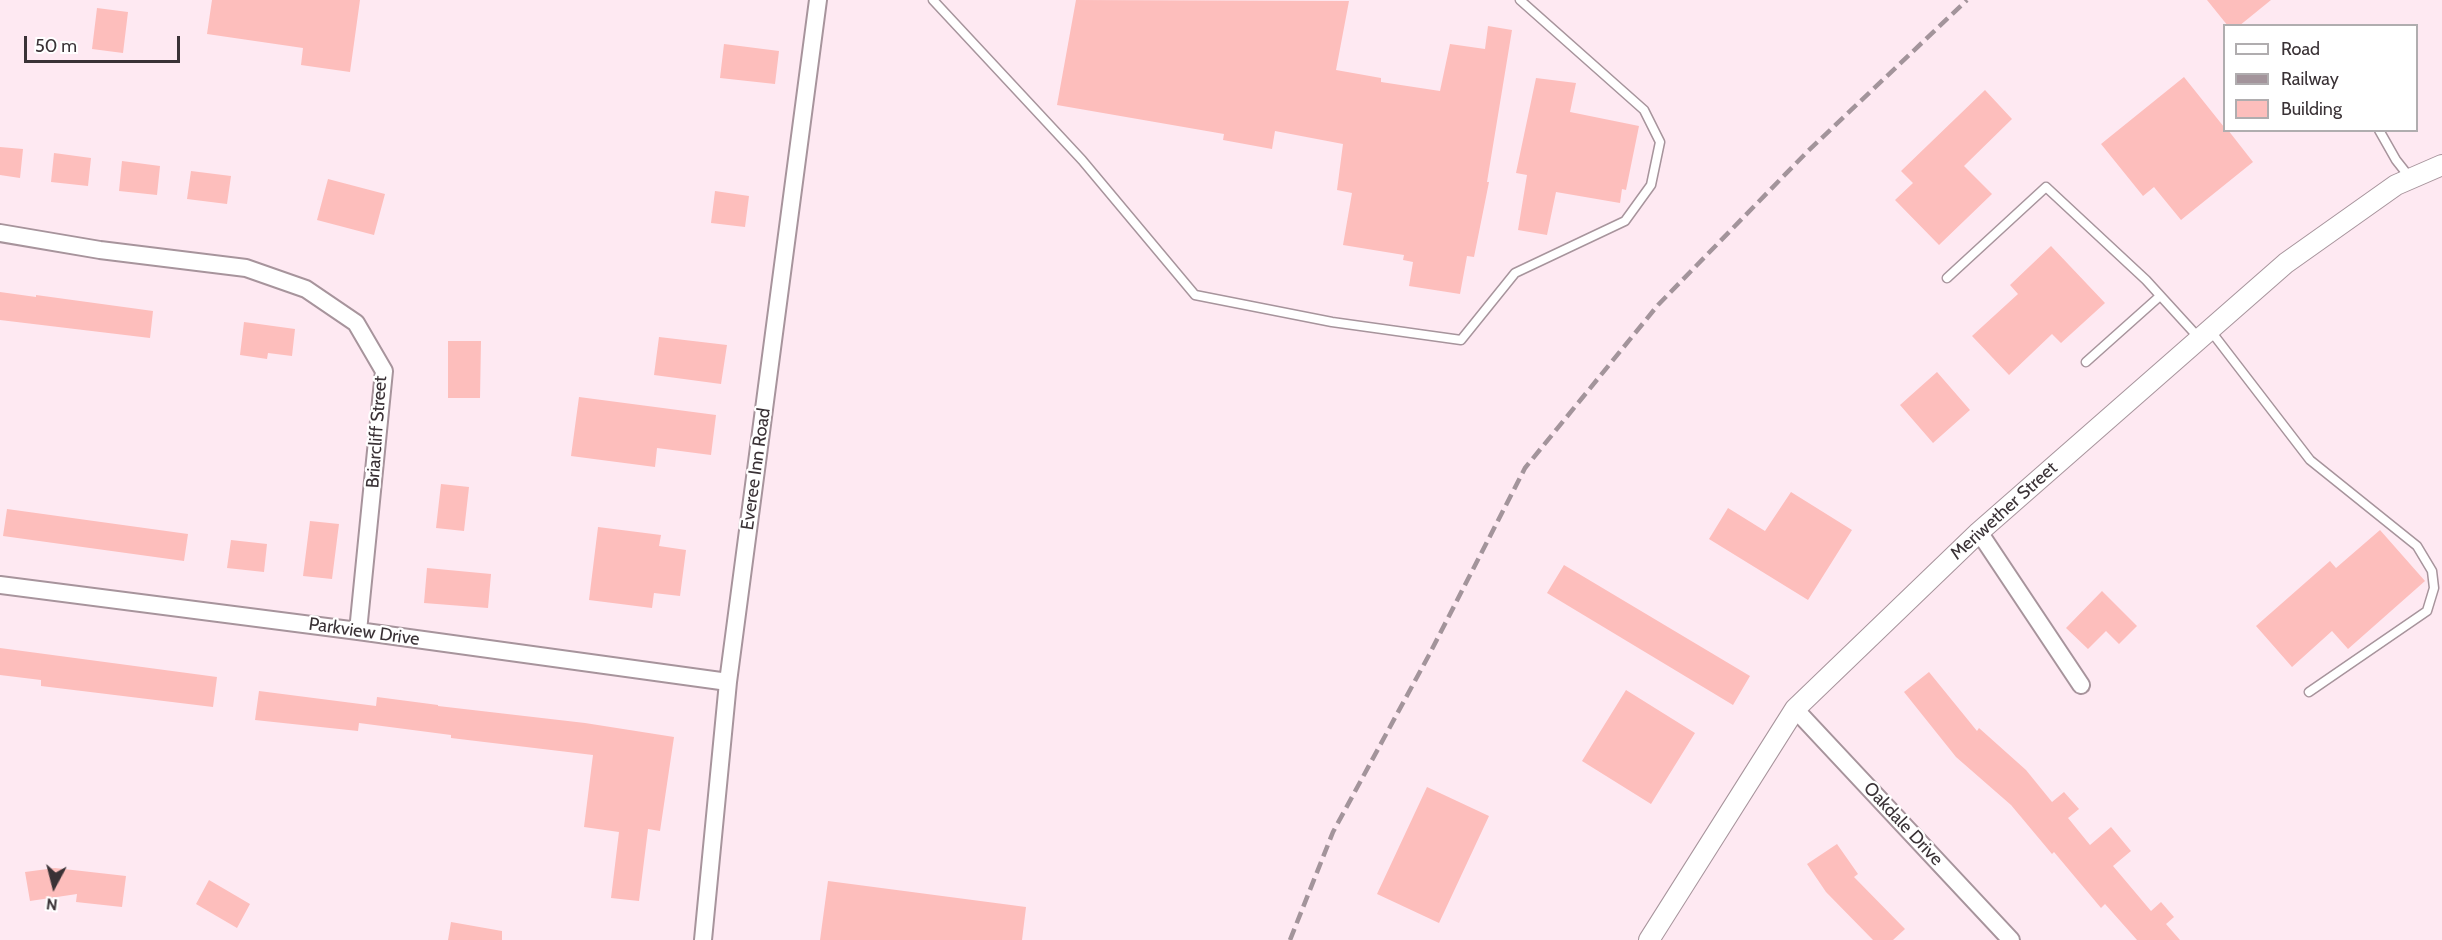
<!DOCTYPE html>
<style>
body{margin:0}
#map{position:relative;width:2442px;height:940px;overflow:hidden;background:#fee9f2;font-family:Cabin,sans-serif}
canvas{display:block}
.legend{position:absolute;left:2223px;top:24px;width:195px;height:108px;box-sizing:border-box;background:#fff;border:2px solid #b0adaf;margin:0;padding:8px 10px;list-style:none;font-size:18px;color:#3a3236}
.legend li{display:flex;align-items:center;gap:12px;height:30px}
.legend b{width:30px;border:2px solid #b0adaf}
.north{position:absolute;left:24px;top:856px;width:60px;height:60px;-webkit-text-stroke:4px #fff;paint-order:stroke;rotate:187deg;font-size:16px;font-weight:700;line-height:24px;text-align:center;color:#3a3236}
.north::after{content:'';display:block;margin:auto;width:21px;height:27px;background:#3a3236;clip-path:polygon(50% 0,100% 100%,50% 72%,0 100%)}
.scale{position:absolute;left:24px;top:36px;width:156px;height:27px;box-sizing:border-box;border:3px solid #3a3236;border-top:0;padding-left:8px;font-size:18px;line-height:21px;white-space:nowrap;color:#3a3236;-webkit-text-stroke:4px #fff;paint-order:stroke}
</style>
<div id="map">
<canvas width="2442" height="940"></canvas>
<ul class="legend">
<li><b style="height:8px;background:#fff"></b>Road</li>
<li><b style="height:8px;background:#a3949b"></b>Railway</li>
<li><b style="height:16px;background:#fdbebc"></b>Building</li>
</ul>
<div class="north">N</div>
<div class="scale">50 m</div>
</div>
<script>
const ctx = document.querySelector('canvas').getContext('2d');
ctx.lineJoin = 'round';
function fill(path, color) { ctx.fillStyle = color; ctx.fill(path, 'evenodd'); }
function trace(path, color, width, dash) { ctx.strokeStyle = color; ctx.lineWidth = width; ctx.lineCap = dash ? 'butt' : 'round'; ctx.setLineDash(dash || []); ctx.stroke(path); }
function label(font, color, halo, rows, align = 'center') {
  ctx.font = font + ' Cabin,sans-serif'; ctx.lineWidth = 4.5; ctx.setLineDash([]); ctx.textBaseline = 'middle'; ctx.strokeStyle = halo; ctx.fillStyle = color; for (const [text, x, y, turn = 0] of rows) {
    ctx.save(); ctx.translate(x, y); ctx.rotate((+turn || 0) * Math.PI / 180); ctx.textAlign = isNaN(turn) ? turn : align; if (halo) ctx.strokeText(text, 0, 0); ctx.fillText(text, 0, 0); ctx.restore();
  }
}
fill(new Path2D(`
 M212,0H360L350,72L301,65L303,48L207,34Z
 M1076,0L1349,1L1336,70L1381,78V82L1440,91L1450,44L1485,49L1488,26L1512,30L1487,182H1489L1474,257L1467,256L1460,294L1409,286L1413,262L1403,260L1404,255L1343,245L1352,193L1337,190L1343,144L1275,131L1272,149L1223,140L1224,134L1057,105Z
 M2207,0H2271L2239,26H2228Z
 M97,8L128,12L123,53L92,49Z
 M724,44L779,51L775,84L720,78Z
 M2184,77L2224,127V130H2228L2253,162L2181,220L2154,187L2143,196L2101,144Z
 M1536,78L1576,83L1570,112L1639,126L1626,190L1622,189L1620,203L1556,192L1547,235L1518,230L1527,175L1516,173Z
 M1985,90L2012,119L1964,166L1992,194L1939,245L1895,200L1913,183L1901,171Z
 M0,147L23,149L20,178L0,175Z
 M54,153L91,158L88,186L51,182Z
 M122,161L160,166L157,195L119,191Z
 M191,171L231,176L227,204L187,199Z
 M328,179L385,194L374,235L317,220Z
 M715,191L749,196L745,227L711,223Z
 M2051,246L2105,303L2061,343L2052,334L2009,375L1972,336L2018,294L2010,285Z
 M0,292L36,297V295L153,311L150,338L0,320Z
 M244,322L295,329L292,356L268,353L267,359L240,355Z
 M659,337L727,345L721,384L654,375Z
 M448,341H481L480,398H448Z
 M1937,372L1970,410L1933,443L1900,405Z
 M579,397L716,415L711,455L657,448L655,467L571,456Z
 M441,484L469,487L464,531L436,528Z
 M1791,492L1852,530L1808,600L1709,539L1728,508L1765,531Z
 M7,509L188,534L184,561L3,536Z
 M310,521L339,524L332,579L303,576Z
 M598,527L661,535L659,546L686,550L680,596L654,593L652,608L589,600Z
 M2380,530L2425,581L2348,649L2332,631L2292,667L2256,626L2330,561L2336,568Z
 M231,540L267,544L264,572L227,568Z
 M1564,565L1750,676L1733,705L1547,593Z
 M427,568L491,574L488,608L424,603Z
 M2102,591L2137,626L2119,644L2106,631L2088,649L2066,628Z
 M0,648L217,677L213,707L41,686V680L0,675Z
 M1929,672L1977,731L1979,728L2026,770L2052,802L2064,792L2079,809L2068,818L2090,845L2111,827L2131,851L2113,866L2151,911L2161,902L2174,917L2166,924L2180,940H2137L2105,904L2101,908L2054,852L2052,854L2011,805L1956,757L1904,692Z
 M1626,690L1695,733L1651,804L1582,761Z
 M259,691L376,706L377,697L438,705V706L585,723L674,737L660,831L648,829L639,901L611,898L619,832L584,827L593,755L451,738V735L359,723L358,731L255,720Z
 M1427,787L1489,816L1439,923L1377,894Z
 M1837,844L1858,874L1854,877L1905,929L1893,940H1873L1826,892L1807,864Z
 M55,868L126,876L122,907L76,902L77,894L30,901L25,872Z
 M209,880L250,904L237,928L196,904Z
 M828,881L1026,907L1022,940H820Z
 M451,922L502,931V940H448Z`), '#fdbebc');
const service = new Path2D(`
 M933,0L1082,160L1195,295L1332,322L1461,340L1515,273L1625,221L1651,185L1660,142L1644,110L1520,0
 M2379,130L2396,160L2411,179
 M1947,278L2046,187L2146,280L2199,338
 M2210,330L2310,460L2417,546L2432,571L2434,588L2427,611L2309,692
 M2086,362L2160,296`);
const minor = new Path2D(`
 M0,233L100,250L246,268L306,289L356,323L384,371L358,631
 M1979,532L2081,685
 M0,585L358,631L728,682
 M1795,709L2011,940
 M703,940L728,682L818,0`);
const tertiary = new Path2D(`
 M1649,940L1795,709L1979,532L2286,263L2396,185L2442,165`);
trace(service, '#a7949c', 11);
trace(minor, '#a7949c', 20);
trace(tertiary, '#a7949c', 22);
trace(service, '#fff', 8);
trace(minor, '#fff', 16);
trace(tertiary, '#fff', 20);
trace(new Path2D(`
 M1290,940L1333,832L1429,655L1525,468L1658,305L1808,151L1967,0`), '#a3949b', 4.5, [12, 6]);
label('18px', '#3a3236', '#fff', [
 ["Briarcliff Street",377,432,-86],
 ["Everee Inn Road",756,469,-82],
 ["Meriwether Street",2004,511,-42],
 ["Parkview Drive",364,632,8],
 ["Oakdale Drive",1903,824,47]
]);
</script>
